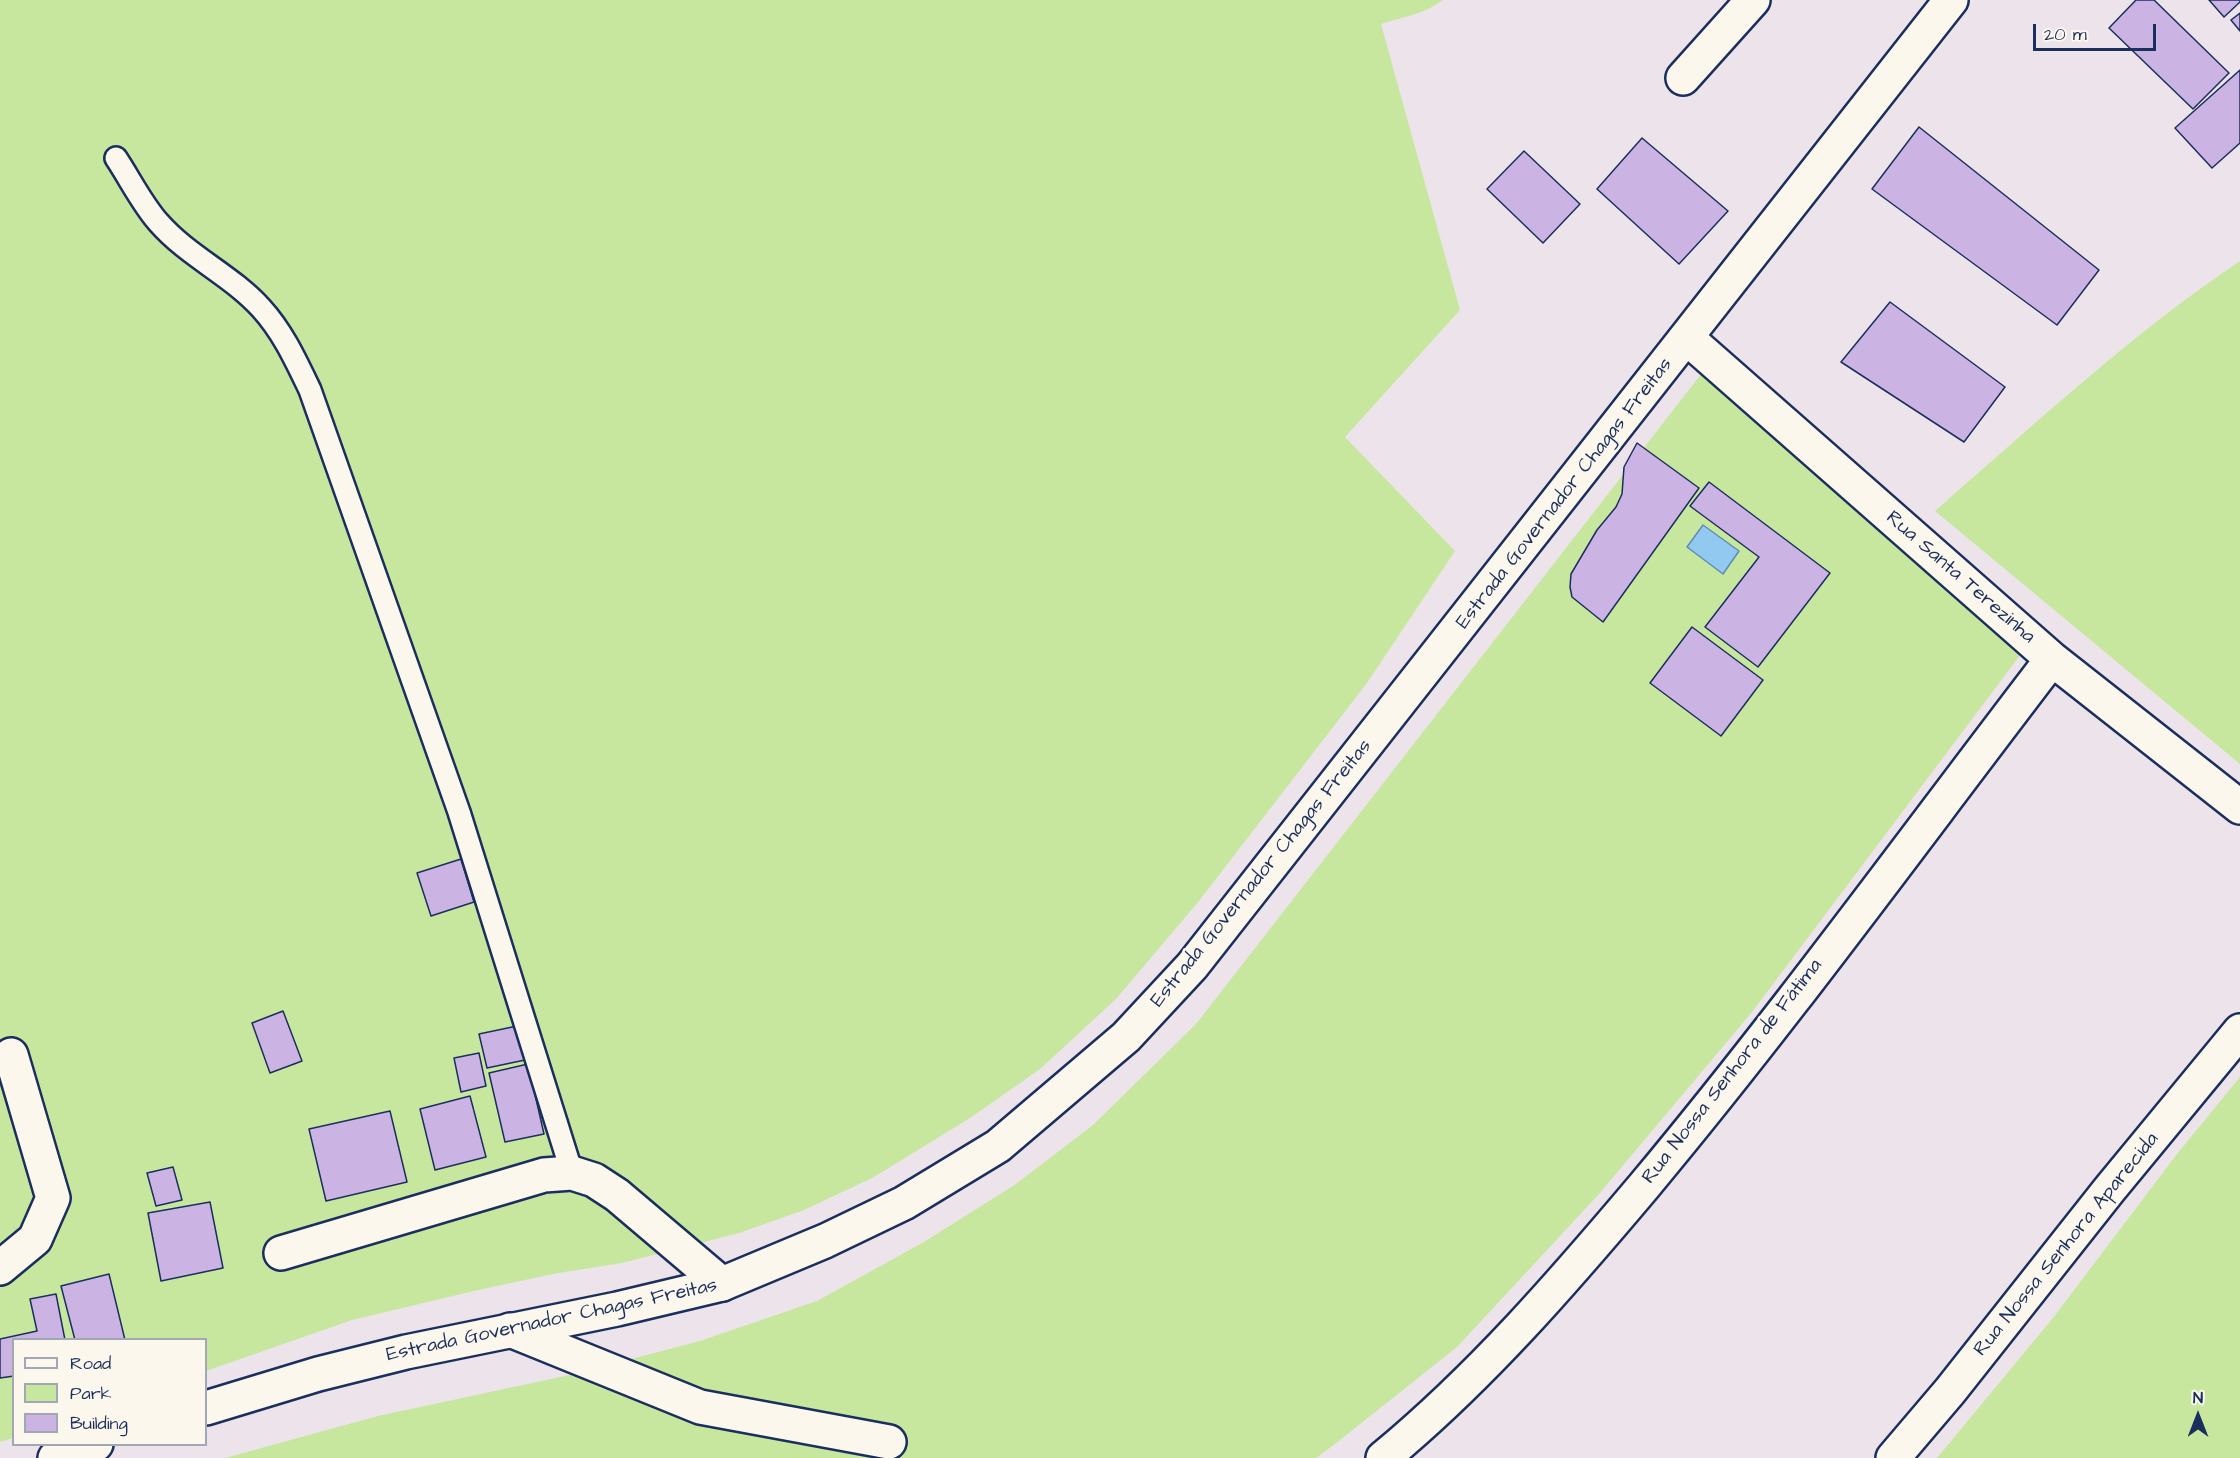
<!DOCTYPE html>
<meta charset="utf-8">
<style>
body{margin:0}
#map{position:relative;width:2240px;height:1458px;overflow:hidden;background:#ede3ea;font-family:"Architects Daughter",sans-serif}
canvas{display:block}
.legend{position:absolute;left:12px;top:1338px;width:195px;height:108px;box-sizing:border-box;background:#fbf7ec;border:2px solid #a1a7b3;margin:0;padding:8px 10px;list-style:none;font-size:18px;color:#1b2f5e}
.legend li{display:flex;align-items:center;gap:12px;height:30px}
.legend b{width:30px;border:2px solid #a1a7b3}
.north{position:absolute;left:2168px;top:1386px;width:60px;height:60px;-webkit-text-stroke:4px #fbf7ec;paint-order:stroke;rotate:0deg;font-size:16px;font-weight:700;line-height:24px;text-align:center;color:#1b2f5e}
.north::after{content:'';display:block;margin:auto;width:21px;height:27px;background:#1b2f5e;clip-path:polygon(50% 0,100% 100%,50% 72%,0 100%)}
.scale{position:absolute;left:2033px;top:24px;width:123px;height:27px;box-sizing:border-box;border:3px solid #1b2f5e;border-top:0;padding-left:8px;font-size:18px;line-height:21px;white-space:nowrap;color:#1b2f5e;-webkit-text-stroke:4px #fbf7ec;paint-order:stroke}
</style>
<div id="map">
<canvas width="2240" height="1458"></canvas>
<ul class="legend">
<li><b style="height:8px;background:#fbf7ec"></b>Road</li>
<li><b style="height:16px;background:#c7e79f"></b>Park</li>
<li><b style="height:16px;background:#cbb4e4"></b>Building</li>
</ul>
<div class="north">N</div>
<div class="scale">20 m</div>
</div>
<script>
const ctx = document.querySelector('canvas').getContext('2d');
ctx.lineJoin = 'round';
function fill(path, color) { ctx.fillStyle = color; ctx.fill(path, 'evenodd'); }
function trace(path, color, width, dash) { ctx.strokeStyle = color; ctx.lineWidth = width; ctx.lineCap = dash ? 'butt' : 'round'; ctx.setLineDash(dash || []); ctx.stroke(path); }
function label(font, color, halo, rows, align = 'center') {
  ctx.font = font + ' "Architects Daughter",sans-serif'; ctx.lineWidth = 5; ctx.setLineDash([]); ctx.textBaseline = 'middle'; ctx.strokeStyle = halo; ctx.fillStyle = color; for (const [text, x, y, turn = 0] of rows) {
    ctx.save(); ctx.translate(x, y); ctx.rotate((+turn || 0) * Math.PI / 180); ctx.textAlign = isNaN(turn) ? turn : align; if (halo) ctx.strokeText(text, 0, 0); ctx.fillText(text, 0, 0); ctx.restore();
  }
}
fill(new Path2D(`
 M0,0H1443C1425,14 1402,17 1381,24L1460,310L1345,437L1455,551L1367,683L1199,901L1116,999L1040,1069L970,1118L874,1177L804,1210L739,1233L622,1263L558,1273L478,1290L352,1320L206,1371V1340H14L13,1438L0,1442Z
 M2240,261V764L1935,511C2034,425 2131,334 2240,261Z
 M1702,373L2021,654L1752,1012L1599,1194L1457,1347L1335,1444L1316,1458H225L378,1416L574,1374L700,1341L817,1301L924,1242L1016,1184L1093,1125L1196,1024Z
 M2240,1077V1458H1937L2053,1318L2177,1154Z`), '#c7e79f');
const water = new Path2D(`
 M1703,525L1739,551L1723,574L1687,547Z`);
fill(water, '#92c9f0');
trace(water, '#628bb6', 1.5);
const building = new Path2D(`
 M2136,0H2154L2229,73L2193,109L2109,28Z
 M2209,0H2240V2L2224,17Z
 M2240,13V31L2231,20Z
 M2240,70V143L2212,168L2175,128Z
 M1919,127L2099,270L2057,325L1872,189Z
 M1642,138L1728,211L1679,264L1597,189Z
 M1524,151L1580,204L1543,243L1487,189Z
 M1890,302L2005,387L1964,442L1841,362Z
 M1637,443L1699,488L1603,622L1572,597L1570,587L1571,574L1597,530L1616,507L1622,494L1624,467Z
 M1709,482L1830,573L1758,667L1705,627L1759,557L1690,506Z
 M1692,627L1763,680L1721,736L1650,683Z
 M461,859L474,902L431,916L417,873Z
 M283,1011L302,1061L270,1073L252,1023Z
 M517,1026L525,1060L487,1068L479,1034Z
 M479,1053L486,1086L461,1092L454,1058Z
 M528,1064L544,1134L505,1142L489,1073Z
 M470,1096L486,1157L435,1170L420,1109Z
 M390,1111L407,1182L326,1201L309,1129Z
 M173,1167L182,1200L156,1206L147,1173Z
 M210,1202L223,1268L161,1281L148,1213Z
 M109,1274L125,1340H75L61,1286Z
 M56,1294L65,1340H14V1376L0,1378V1339L37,1331L30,1299Z`);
fill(building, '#cbb4e4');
trace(building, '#1b2f5e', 1.5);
const service = new Path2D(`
 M116,158C130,179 142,204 159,223C189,257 231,275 261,308C283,332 296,361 310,390L459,812L572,1173`);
const minor = new Path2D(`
 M1683,78L1753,0
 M1687,338L2052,659L2240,807
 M281,1253L544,1175L572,1173L594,1180L617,1195L722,1284
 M0,1268L35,1239L53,1198L11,1055
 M510,1330L700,1407L889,1442
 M1383,1458C1480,1378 1563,1282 1644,1186C1786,1016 1917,835 2052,659
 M1893,1458L1950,1391L2109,1190L2240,1031`);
const secondary = new Path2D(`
 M206,1408L318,1374L406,1352L617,1309L722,1284L825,1241L904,1203L998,1146L1126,1037L1192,966L1951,0
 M55,1458L96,1444`);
trace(service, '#1b2f5e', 26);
trace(minor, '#1b2f5e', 38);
trace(secondary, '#1b2f5e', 38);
trace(service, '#fbf7ec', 21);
trace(minor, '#fbf7ec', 33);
trace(secondary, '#fbf7ec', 33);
label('20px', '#1b2f5e', '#fbf7ec', [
 ["Estrada Governador Chagas Freitas",1565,494,-52],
 ["Rua Santa Terezinha",1960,578,41],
 ["Estrada Governador Chagas Freitas",1262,874,-51],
 ["Rua Nossa Senhora de Fátima",1733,1072,-52],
 ["Rua Nossa Senhora Aparecida",2067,1245,-51],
 ["Estrada Governador Chagas Freitas",552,1321,-12]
]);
</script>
